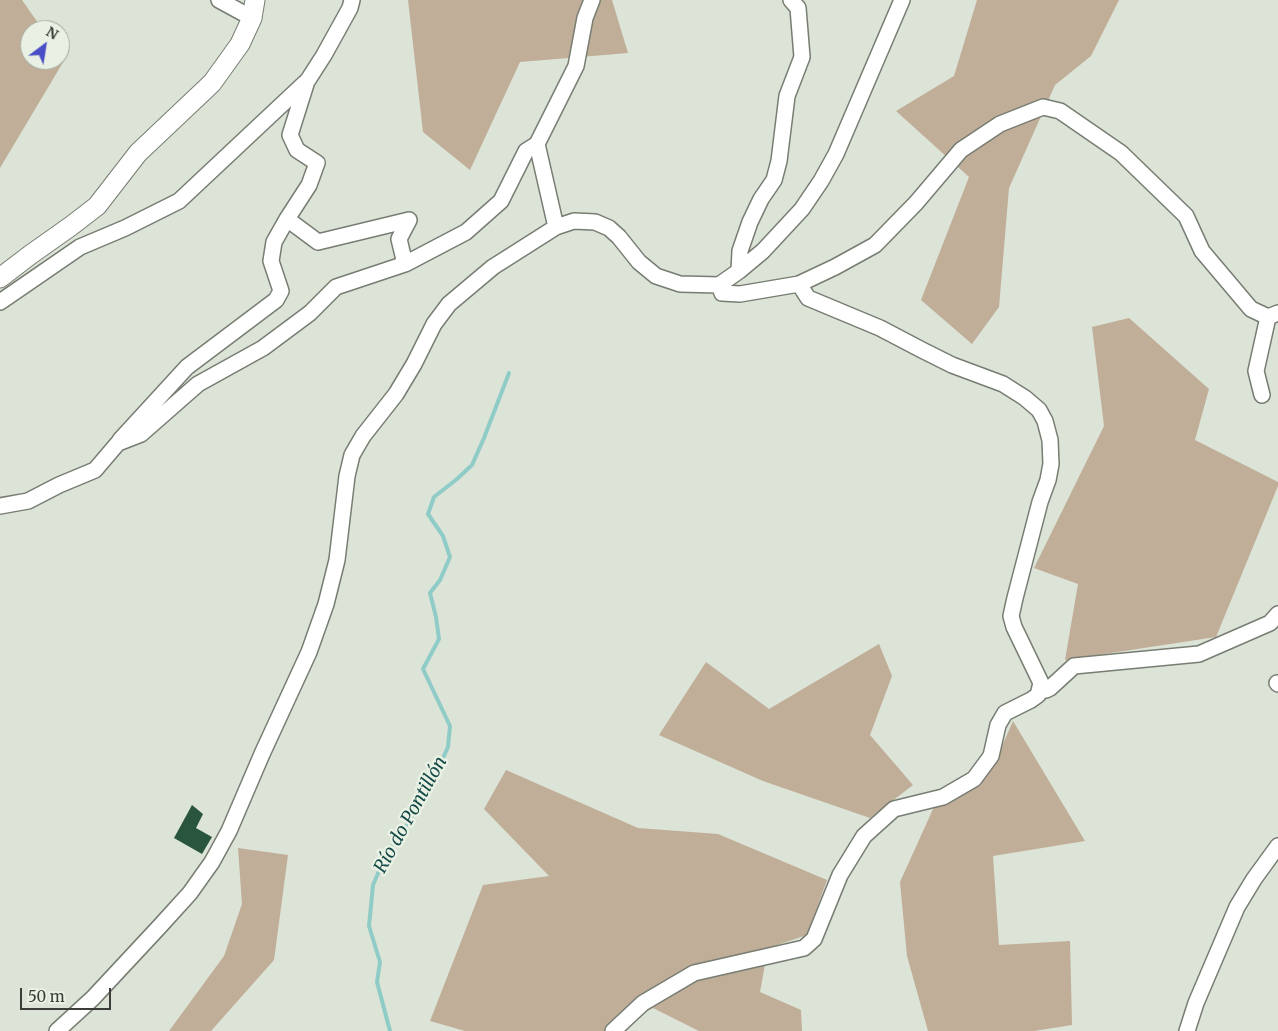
<!DOCTYPE html>
<meta charset="utf-8">
<style>
body{margin:0}
#map{position:relative;width:1278px;height:1031px;overflow:hidden;background:#dce3d7;font-family:Merriweather,serif}
canvas{display:block}
.north{position:absolute;left:20px;top:20px;width:50px;height:50px;box-sizing:border-box;background:#e9f1e4;border:1px solid #a3a99f;border-radius:50%;rotate:31deg;font-size:14px;font-weight:700;line-height:20px;text-align:center;color:#3a3d38}
.north::after{content:'';display:block;margin:auto;width:18px;height:22px;background:#4b4fc5;clip-path:polygon(50% 0,100% 100%,50% 72%,0 100%)}
.scale{position:absolute;left:20px;top:988px;width:91px;height:22px;box-sizing:border-box;border:2px solid #3a3d38;border-top:0;padding-left:6px;font-size:15px;line-height:18px;white-space:nowrap;color:#3a3d38;-webkit-text-stroke:4px #e9f1e4;paint-order:stroke}
</style>
<div id="map">
<canvas width="1278" height="1031"></canvas>
<div class="north">N</div>
<div class="scale">50 m</div>
</div>
<script>
const ctx = document.querySelector('canvas').getContext('2d');
ctx.lineJoin = 'round';
function fill(path, color) { ctx.fillStyle = color; ctx.fill(path, 'evenodd'); }
function trace(path, color, width, dash) { ctx.strokeStyle = color; ctx.lineWidth = width; ctx.lineCap = dash ? 'butt' : 'round'; ctx.setLineDash(dash || []); ctx.stroke(path); }
function label(font, color, halo, rows, align = 'center') {
  ctx.font = font + ' Merriweather,serif'; ctx.lineWidth = 5; ctx.setLineDash([]); ctx.textBaseline = 'middle'; ctx.strokeStyle = halo; ctx.fillStyle = color; for (const [text, x, y, turn = 0] of rows) {
    ctx.save(); ctx.translate(x, y); ctx.rotate((+turn || 0) * Math.PI / 180); ctx.textAlign = isNaN(turn) ? turn : align; if (halo) ctx.strokeText(text, 0, 0); ctx.fillText(text, 0, 0); ctx.restore();
  }
}
fill(new Path2D(`
 M0,0H22L43,30H30V60H60V53L65,59L0,168Z
 M408,0H612L628,53L520,62L470,170L423,132Z
 M977,0H1119L1091,56L1055,85L1009,188L999,307L972,344L921,300L969,177L896,111L954,76Z
 M1129,318L1209,389L1195,440L1278,482V486L1216,637L1065,660L1078,584L1034,568L1104,426L1092,327Z
 M879,644L892,676L870,735L913,785L870,818L763,781L659,735L706,662L769,709Z
 M1013,721L1085,841L993,856L999,945L1070,941L1072,1025L1034,1031H928L907,956L900,882L933,809L993,767Z
 M506,770L638,828L718,834L827,880L807,935L768,948L760,992L801,1010L802,1031H699L653,1008L612,1031H465L430,1021L483,885L549,876L484,809Z
 M238,848L288,855L274,960L211,1031H169L224,956L242,904Z`), '#c0ae98');
trace(new Path2D(`
 M390,1031L377,982L380,962L369,926L373,885L385,857L408,823L433,780L448,747L450,726L423,669L439,639L436,617L430,593L440,580L450,557L443,536L428,514L434,497L457,479L472,465L484,438L509,373`), '#90ccc7', 4);
fill(new Path2D(`
 M192,805L203,814L196,828L212,837L202,854L174,838Z`), '#29553f');
const minor = new Path2D(`
 M219,0L252,18
 M287,219L318,242L409,220L399,239L405,264
 M556,227L537,144L576,66L585,18L592,0
 M739,271L740,251L750,222L761,199L774,180L779,161L787,96L802,57L798,8L791,0
 M799,284L835,267L875,245L916,203L961,150L1000,124L1043,107L1060,111L1121,153L1186,216L1202,251L1251,309L1268,317L1278,313
 M0,302L80,247L125,228L179,201L308,80L324,55L350,8L352,0
 M1262,395L1256,371L1268,317
 M120,440L187,367L276,300L281,291L271,261L274,242L287,219L309,185L317,163L297,150L290,135L307,81
 M0,506L28,501L59,485L95,470L118,443L141,434L198,384L263,348L310,313L336,287L405,264L466,232L501,201L526,151L537,144
 M1277,683L1278,684
 M1041,688L1046,690L1050,688L1074,666L1199,654L1270,623L1278,614
 M57,1031L93,998L161,925L190,893L212,862L229,831L262,754L309,652L326,604L337,560L347,476L352,455L363,436L396,394L414,364L434,324L449,304L493,267L556,227L574,221L595,222L609,228L619,237L639,262L656,276L680,284L719,285L739,271L763,251L802,209L821,181L836,154L902,0
 M613,1031L643,1003L694,973L804,948L814,939L840,875L864,836L894,809L943,797L974,779L991,756L998,725L1005,713L1031,700L1038,695L1041,683L1014,627L1011,616L1015,598L1040,502L1048,480L1051,464L1050,440L1045,421L1039,410L1025,398L1003,384L952,365L922,350L880,328L808,298L799,284L740,294L722,293L719,285
 M1187,1031L1196,1003L1237,907L1254,879L1278,846`);
const major = new Path2D(`
 M0,278L30,255L71,226L97,206L138,153L212,83L240,44L252,18L255,0`);
trace(minor, '#777d72', 18);
trace(major, '#777d72', 21);
trace(minor, '#fff', 15);
trace(major, '#fff', 19);
label('italic 18px', '#134946', '#e9f1e4', [
 ["Río do Pontillón",411,815,-61]
]);
</script>
